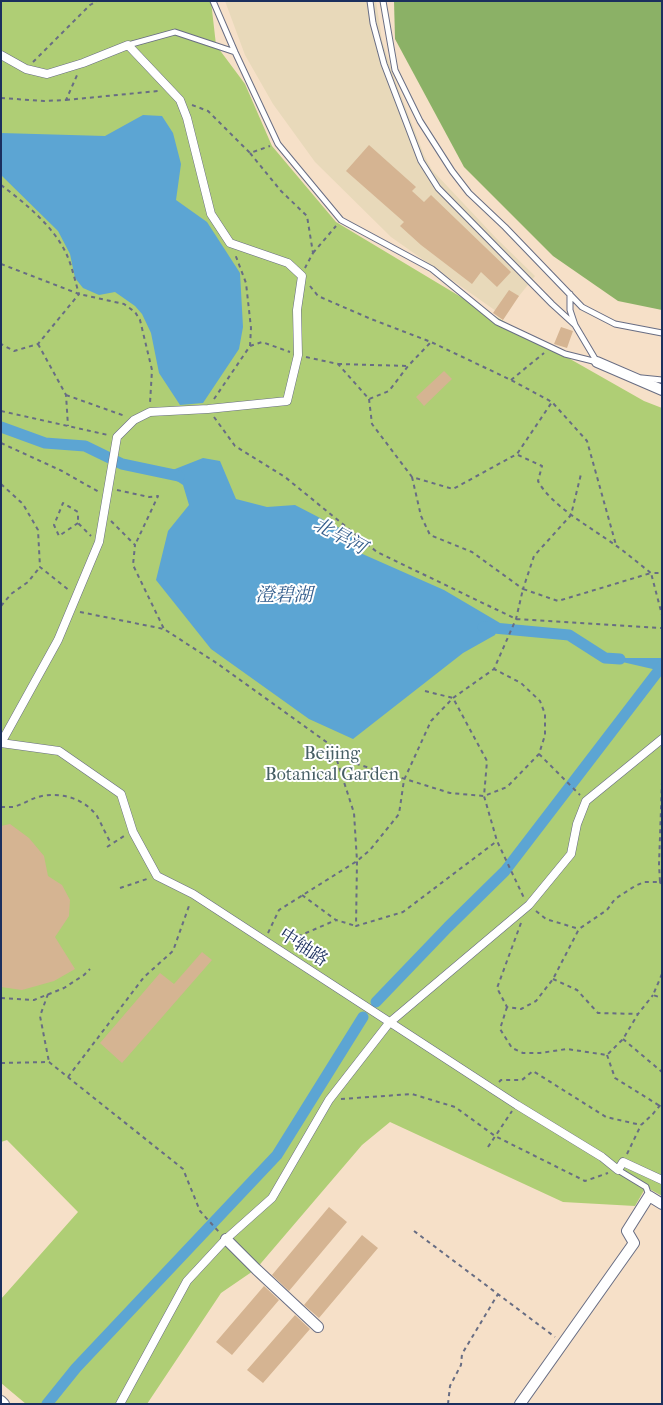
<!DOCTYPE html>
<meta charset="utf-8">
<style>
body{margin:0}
#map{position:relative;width:663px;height:1405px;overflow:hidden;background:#f6e0c8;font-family:"IM FELL French Canon",serif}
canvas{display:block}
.frame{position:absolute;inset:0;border:2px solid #1b2f5e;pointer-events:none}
</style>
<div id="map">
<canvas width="663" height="1405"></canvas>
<div class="frame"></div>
</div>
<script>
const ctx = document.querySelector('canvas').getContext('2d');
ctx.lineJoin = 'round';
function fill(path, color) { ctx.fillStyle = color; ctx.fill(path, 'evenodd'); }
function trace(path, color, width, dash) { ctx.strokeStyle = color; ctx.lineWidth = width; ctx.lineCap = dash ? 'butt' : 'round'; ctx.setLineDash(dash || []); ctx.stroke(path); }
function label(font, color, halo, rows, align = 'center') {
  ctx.font = font + ' "IM FELL French Canon","Noto Serif SC",serif'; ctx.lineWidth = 4; ctx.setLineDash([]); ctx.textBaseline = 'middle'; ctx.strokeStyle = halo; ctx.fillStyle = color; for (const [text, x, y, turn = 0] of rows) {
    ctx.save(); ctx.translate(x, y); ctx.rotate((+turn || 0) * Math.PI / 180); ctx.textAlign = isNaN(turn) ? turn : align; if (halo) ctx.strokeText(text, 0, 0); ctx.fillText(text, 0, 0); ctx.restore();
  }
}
fill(new Path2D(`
 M225,1H376L382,40L394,77L424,155L432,170L496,238L535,276L503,316L391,237L315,162L273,104L245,55Z`), '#e8d9ba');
fill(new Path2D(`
 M1,1H211L216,45L245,84L272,146L336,222L461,297L644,401L662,408V1196L646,1187L635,1206L563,1202L390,1122L362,1145L256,1269L221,1293L147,1404H26L1,1383V1299L78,1212L7,1140L1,1142Z`), '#afce75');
fill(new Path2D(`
 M394,1H662V310L618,301L553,256L464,167L395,39Z`), '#8bb166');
fill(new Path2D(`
 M143,115L162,116L173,133L181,164L176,200L207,222L240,273L243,327L239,349L203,403L180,405L159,373L151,333L142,314L135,306L115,292L99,295L83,288L75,278L70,254L58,231L1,175V133L105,136Z
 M203,458L220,461L236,499L267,507L295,505L351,534L358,552L444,590L500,623L495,635L463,653L353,739L309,719L211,649L156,580L168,531L189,505L183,485L165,473Z
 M605,658H662V671L657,670Z`), '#5ca5d3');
trace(new Path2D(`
 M1,427L45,443L85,446L122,464L179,476
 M483,627L569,635L605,658L620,659
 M376,1002L448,927L505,871L662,666
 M47,1404L76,1368L277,1155L363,1017`), '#5ca5d3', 11);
fill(new Path2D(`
 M369,145L416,187L412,191L424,202L431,195L511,272L497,287L481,272L472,284L421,245L400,226L404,222L346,171Z
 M509,290L519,296L503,320L493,313Z
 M561,327L573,331L567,348L554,344Z
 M444,371L452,379L424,406L416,397Z
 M10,824L29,838L44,856L48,876L62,885L70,900L69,916L55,937L75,969L54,981L22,990L1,987V826Z
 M202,952L212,960L122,1063L100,1043L160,973L174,984Z
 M329,1207L347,1222L289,1291L272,1275Z
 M362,1235L378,1248L319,1318L304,1305Z
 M264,1286L279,1300L232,1355L216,1342Z
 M295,1315L310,1329L263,1383L247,1370Z`), '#d5b492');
const service = new Path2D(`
 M213,1L235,52L278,144L341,220L432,269L497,322L565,354L597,362
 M370,1L373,23L384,64L421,161L438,188L552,304L575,325L597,362
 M383,1L395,70L420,121L452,171L469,193L505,227L582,307L615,324L662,333
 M128,45L175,32L235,52
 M570,294V310L575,325
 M642,378L662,380
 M618,1170L646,1187L649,1196`);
const pedestrian = new Path2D(`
 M1,55L26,69L47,74L83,63L128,45L180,100L187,118L211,214L230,243L288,263L302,276L297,310L298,355L287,401L208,409L150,412L134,420L117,437L99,542L58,640L1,743
 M1,743L59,751L121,794L133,832L157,876L193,894L517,1105L602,1157L618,1170L623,1162L662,1180
 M120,1404L187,1281L226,1239L272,1198L329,1100L389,1023L529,905L571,854L577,824L586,801L662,739`);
const minor = new Path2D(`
 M597,362L662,390
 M226,1239L256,1269L318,1327
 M1,1401L4,1404
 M520,1404L634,1243L627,1231L649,1196L662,1204`);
trace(service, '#686d83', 7);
trace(pedestrian, '#686d83', 9);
trace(minor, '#686d83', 12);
trace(new Path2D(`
 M33,62L90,5L97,1
 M1,98L44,101L66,100L78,73
 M66,100L158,91
 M192,105L208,111L250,153L270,146
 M250,153L281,191L307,216L313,253L305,268
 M1,185C25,203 53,226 66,253C72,266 75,281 79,294L38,344L14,351L1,344
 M313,253L336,226
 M1,264L79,294L124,304L135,312L140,320L152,370L150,403
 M310,286L318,296L371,319L431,342L511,380L552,402L587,441L616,545
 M38,344L66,395L68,426
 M250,346L262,342L290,352
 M306,357L338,364L369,399L389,391L408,366L431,342
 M338,364L408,366
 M511,380L544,353
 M66,395L125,416
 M214,399L250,346L251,328L246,283L235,254
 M369,399L372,424L412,477L453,489L517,454L552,402
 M1,411L108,435
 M214,417L235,446L285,477L377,552L516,619L662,628
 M1,443L62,471L99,492
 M518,455L542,466L538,481C551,506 592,528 615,545C627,553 639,564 651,573H662
 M412,477L421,516L430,535L472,552L523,589L534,556L571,515L581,474
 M1,484L23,504L38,530L40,567L70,591
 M117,490L149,497L158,496L135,545
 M111,521L135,545L133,565L164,629
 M78,523L59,536L54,525L63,503L78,512V523L91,536
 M1,606L11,594L28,582L40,567
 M80,612L164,629L218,664L357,764L450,793L484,796L507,787L539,754L545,735V714L540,701L521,683L494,669
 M425,691L453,698L487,761L484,796L497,841L524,898
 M332,745L354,813L357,861L356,926L403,912L497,841
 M539,754L580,795
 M1,807C5,807 9,807 13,807C22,805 30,799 38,797C59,791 84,798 97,816C102,825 106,835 111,843
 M107,847L124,836
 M662,882H660L662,886
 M120,888L150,878
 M302,895L336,920L356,926
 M536,911L546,919L579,929
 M521,923L497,988L507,1007L521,1009L536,1001L553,979L579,929L607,910L615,899L635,886L644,882H660L659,864L662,782
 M268,933L279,910L357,861L370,850L399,814L404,780L431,721L453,698L494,669L516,619L523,589L558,601L651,573L662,615
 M300,953L299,936L336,920
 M662,974L653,995L662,998
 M553,979L577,990L598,1013L638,1014
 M48,994L40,1016L49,1062
 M1,998L34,1000L64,988L84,975L90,969
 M507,1007L500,1029L512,1048L523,1053H540L567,1049L607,1055L623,1039L638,1014L653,995
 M623,1039L662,1072
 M607,1055L615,1078L660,1106
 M1,1063L49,1062L183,1169L200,1211L219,1232
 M68,1077L144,977L173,951L190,903
 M499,1082L501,1080H522L533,1071L606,1117L641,1125
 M341,1099L412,1094L455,1107L495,1136L585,1181L608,1173
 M488,1147L512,1111
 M627,1154L641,1125L652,1115L662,1103
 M414,1231L555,1337
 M448,1404L450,1386L461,1365L462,1354L498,1294`), '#686d83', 2, [4, 4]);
trace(service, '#fff', 5);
trace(pedestrian, '#fff', 8);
trace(minor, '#fff', 10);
label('18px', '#475f65', '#fff', [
 ["Beijing",332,755],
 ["Botanical Garden",332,776]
]);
label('18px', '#1b2f5e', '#fff', [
 ["中轴路",303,948,33]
]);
label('italic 19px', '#355e8d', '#fff', [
 ["北旱河",339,537,28],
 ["澄碧湖",284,596]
]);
</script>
